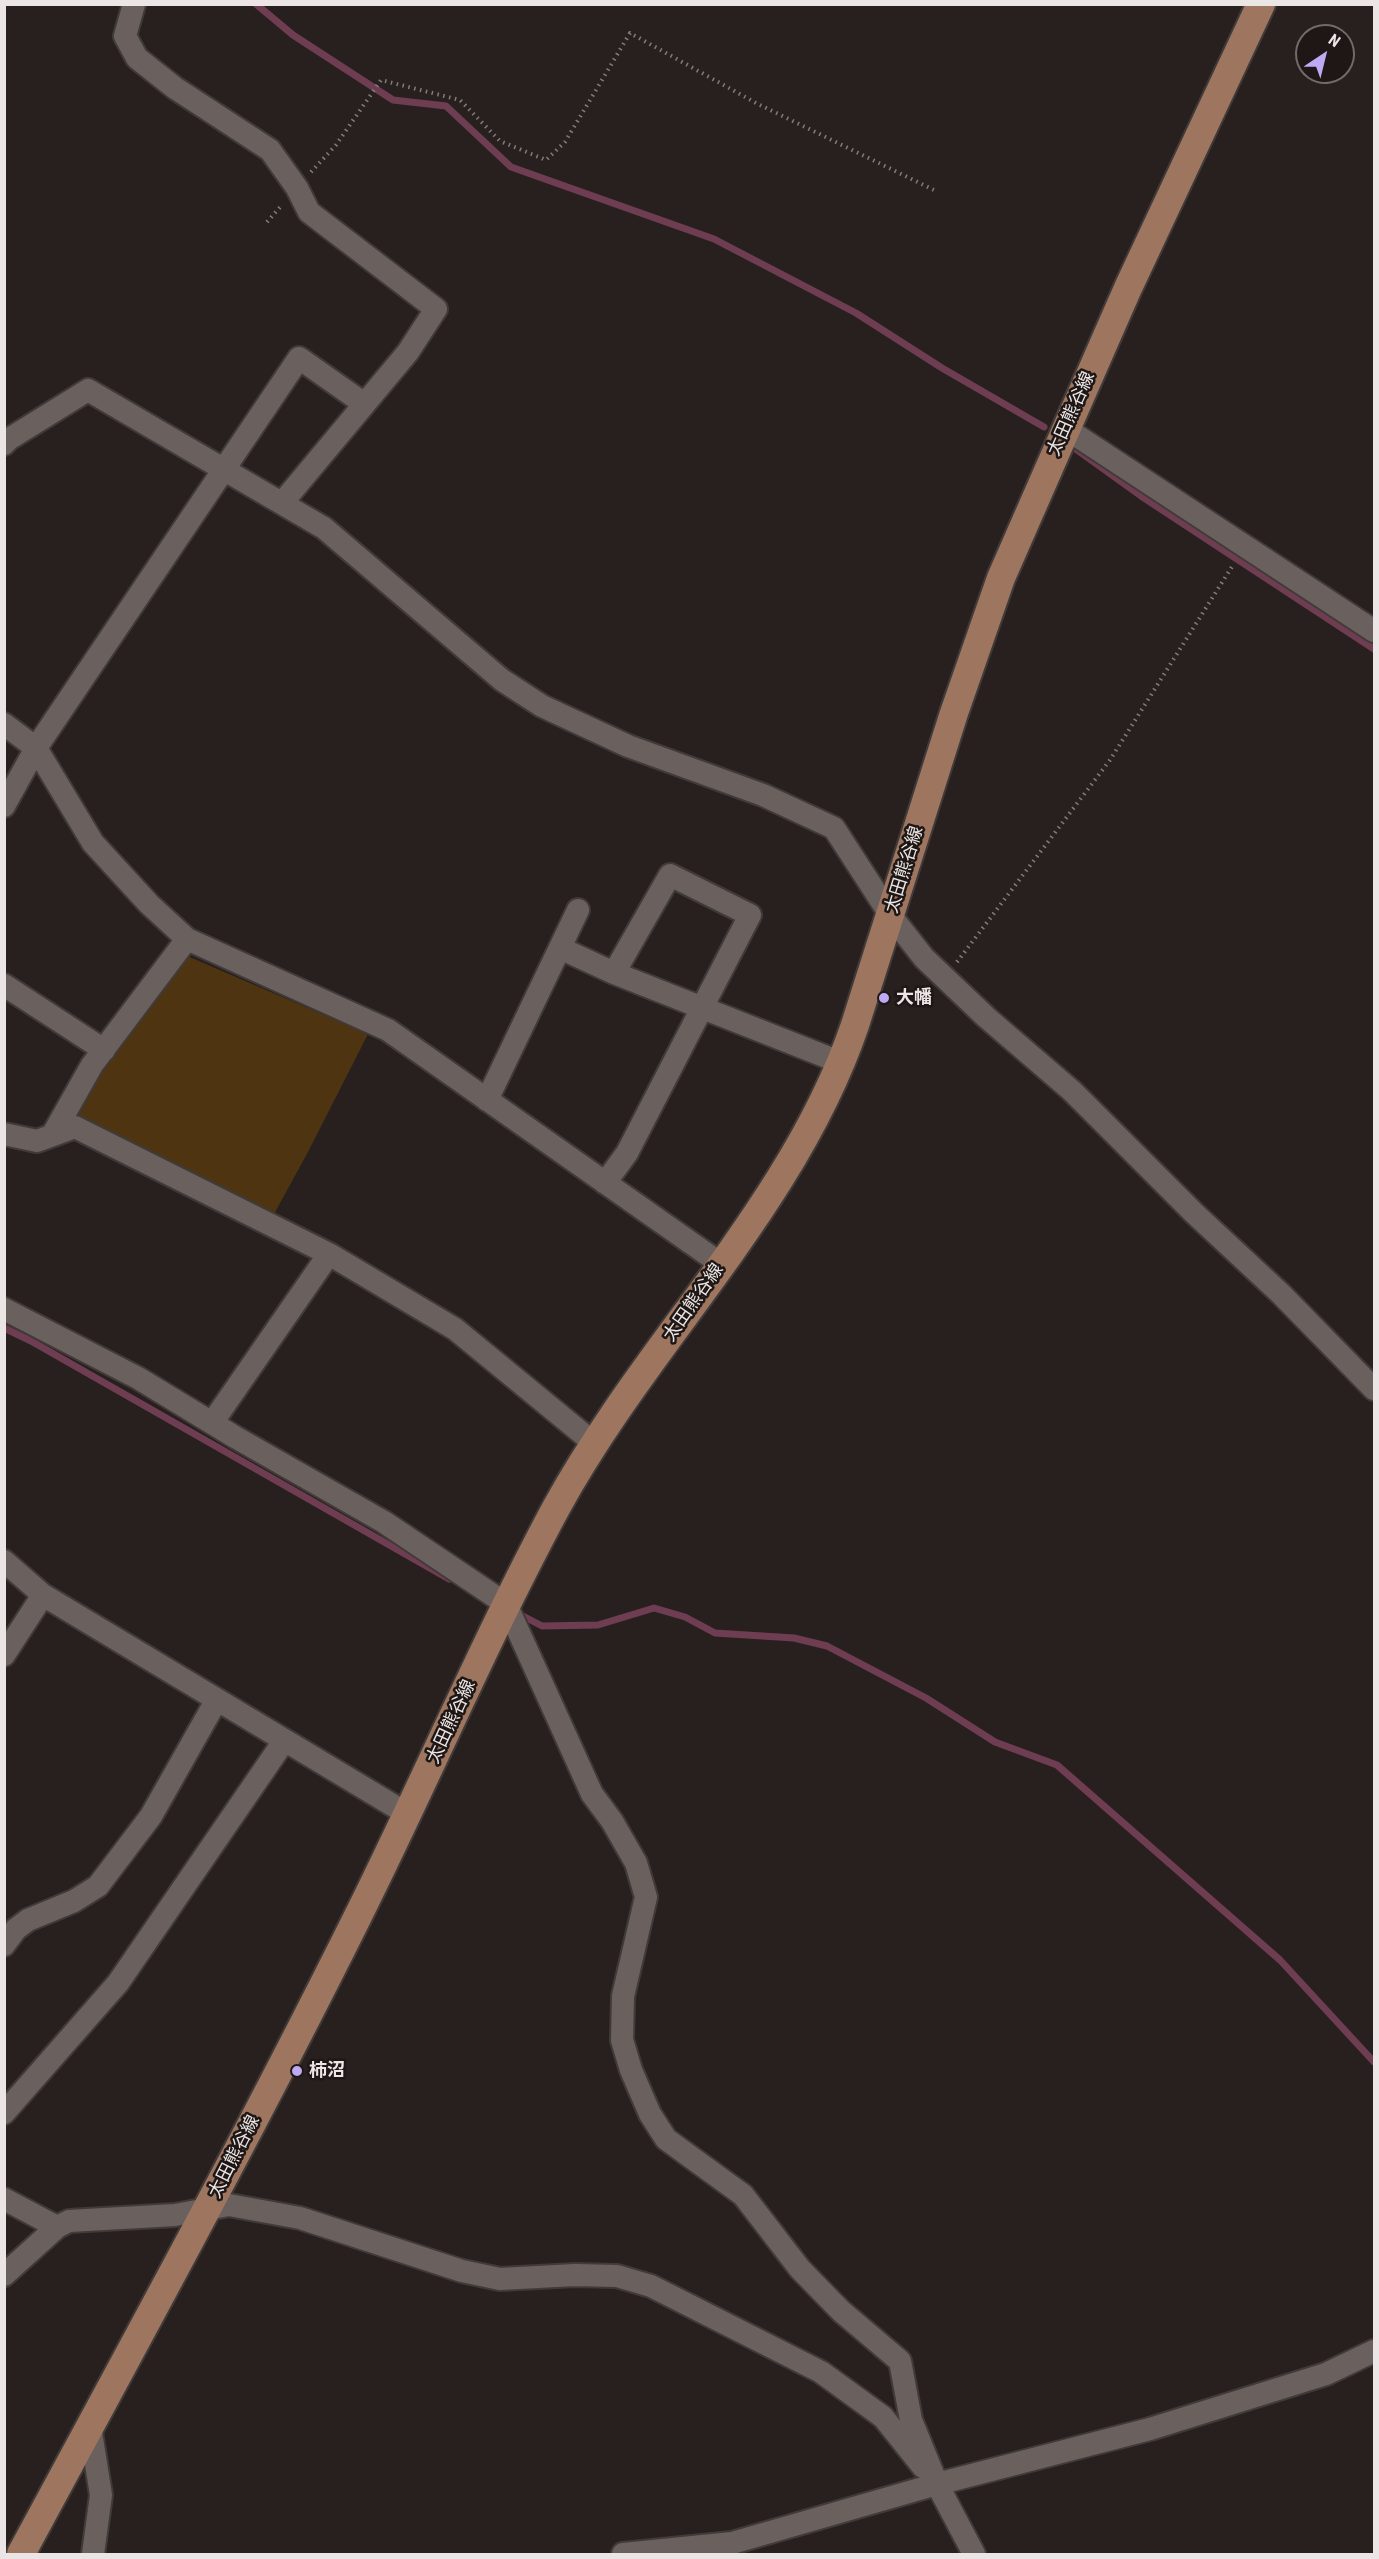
<!DOCTYPE html>
<meta charset="utf-8">
<style>
body{margin:0}
#map{position:relative;width:1379px;height:2559px;overflow:hidden;background:#28201e;font-family:"Roboto Condensed",sans-serif}
canvas{display:block}
.frame{position:absolute;inset:0;border:6px solid #ebe6e5;pointer-events:none}
.north{position:absolute;left:1295px;top:24px;width:60px;height:60px;box-sizing:border-box;background:#1e1715;border:2px solid #706a68;border-radius:50%;rotate:35deg;font-size:16px;font-weight:700;line-height:24px;text-align:center;color:#ebe6e5}
.north::after{content:'';display:block;margin:auto;width:21px;height:27px;background:#bea9f4;clip-path:polygon(50% 0,100% 100%,50% 72%,0 100%)}
</style>
<div id="map">
<canvas width="1379" height="2559"></canvas>
<div class="frame"></div>
<div class="north">N</div>
</div>
<script>
const ctx = document.querySelector('canvas').getContext('2d');
ctx.lineJoin = 'round';
function fill(path, color) { ctx.fillStyle = color; ctx.fill(path, 'evenodd'); }
function trace(path, color, width, dash) { ctx.strokeStyle = color; ctx.lineWidth = width; ctx.lineCap = dash ? 'butt' : 'round'; ctx.setLineDash(dash || []); ctx.stroke(path); }
function label(font, color, halo, rows, align = 'center') {
  ctx.font = font + ' "Roboto Condensed","Noto Sans JP",sans-serif'; ctx.lineWidth = 5; ctx.setLineDash([]); ctx.textBaseline = 'middle'; ctx.strokeStyle = halo; ctx.fillStyle = color; for (const [text, x, y, turn = 0] of rows) {
    ctx.save(); ctx.translate(x, y); ctx.rotate((+turn || 0) * Math.PI / 180); ctx.textAlign = isNaN(turn) ? turn : align; if (halo) ctx.strokeText(text, 0, 0); ctx.fillText(text, 0, 0); ctx.restore();
  }
}
fill(new Path2D(`
 M185,955L368,1034L309,1150L273,1216L71,1118L107,1060Z`), '#4e3410');
trace(new Path2D(`
 M256,4L293,35L393,100L446,106L511,167L714,239L856,313L942,368L1044,427
 M1077,450L1141,496L1374,649
 M4,1328L31,1341L449,1579
 M521,1615L542,1626L598,1625L654,1608L685,1617L715,1633L794,1638L827,1646L926,1698L995,1742L1057,1765L1280,1960L1374,2062`), '#6f3d51', 7);
const minor = new Path2D(`
 M134,4L125,36L137,58L175,88L270,150L297,188L309,212L436,309L408,352L282,503
 M1065,428L1374,631
 M4,444L9,439L88,390L324,528L502,680L542,706L628,746L763,795L834,828L891,916L924,958L986,1017L1072,1091L1194,1213L1281,1294L1374,1389
 M4,724L36,748L93,843L149,904L187,939L388,1030L721,1264
 M4,806L36,748L299,358L363,403
 M560,948L614,973
 M4,985L104,1050
 M487,1100L578,910
 M4,1134L37,1141L75,1127L329,1254L455,1329L595,1444
 M53,1134L92,1065L187,939
 M605,1183L627,1153L750,915L670,875L614,973L842,1063
 M4,1309L138,1378L235,1437L384,1522L506,1604L592,1794L612,1821L636,1863L646,1897L623,1996L622,2040L631,2070L650,2114L666,2139L743,2195L800,2269L841,2311L900,2361L911,2420L937,2484L974,2554
 M212,1423L329,1254
 M4,1561L43,1595L409,1815
 M4,1655L43,1595
 M4,1945L16,1929L28,1920L74,1901L98,1886L151,1816L216,1701
 M4,2113L118,1983L284,1741
 M4,2199L57,2227L69,2221L175,2215L229,2205L300,2218L462,2271L500,2279L575,2275L617,2276L651,2286L821,2372L883,2417L923,2467
 M4,2275L57,2227
 M90,2426L101,2495L93,2554
 M623,2554L732,2543L937,2484L1150,2429L1326,2374L1374,2351`);
const major = new Path2D(`
 M21,2554C135,2343 250,2133 357,1918C425,1782 484,1642 556,1508C647,1341 793,1207 855,1025L954,713L1001,578L1128,288L1261,4`);
trace(minor, '#403a39', 26);
trace(major, '#403a39', 32);
trace(new Path2D(`
 M311,172L336,145L381,80L460,100L500,141L546,160L565,142L630,33L756,103L934,190
 M267,222L282,205
 M957,962L1110,760L1233,565`), '#837c7b', 4, [1.5, 4.5]);
trace(minor, '#6a615f', 22);
trace(major, '#9e765f', 28);
for (const [x, y, r, color] of [
 [884,998,6,"#bea9f4"],
 [297,2071,6,"#bea9f4"]
]) { const dot = new Path2D(); dot.arc(x, y, r, 0, 2 * Math.PI); ctx.fillStyle = color; ctx.fill(dot); trace(dot, '#1e1715', 2); }
label('18px', '#ebe6e5', '#1e1715', [
 ["太田熊谷線",1072,414,-66],
 ["太田熊谷線",905,870,-73],
 ["太田熊谷線",694,1303,-55],
 ["太田熊谷線",452,1722,-65],
 ["太田熊谷線",235,2157,-63]
]);
label('bold 18px', '#ebe6e5', '#1e1715', [
 ["大幡",896,998],
 ["柿沼",309,2071]
], 'left');
</script>
